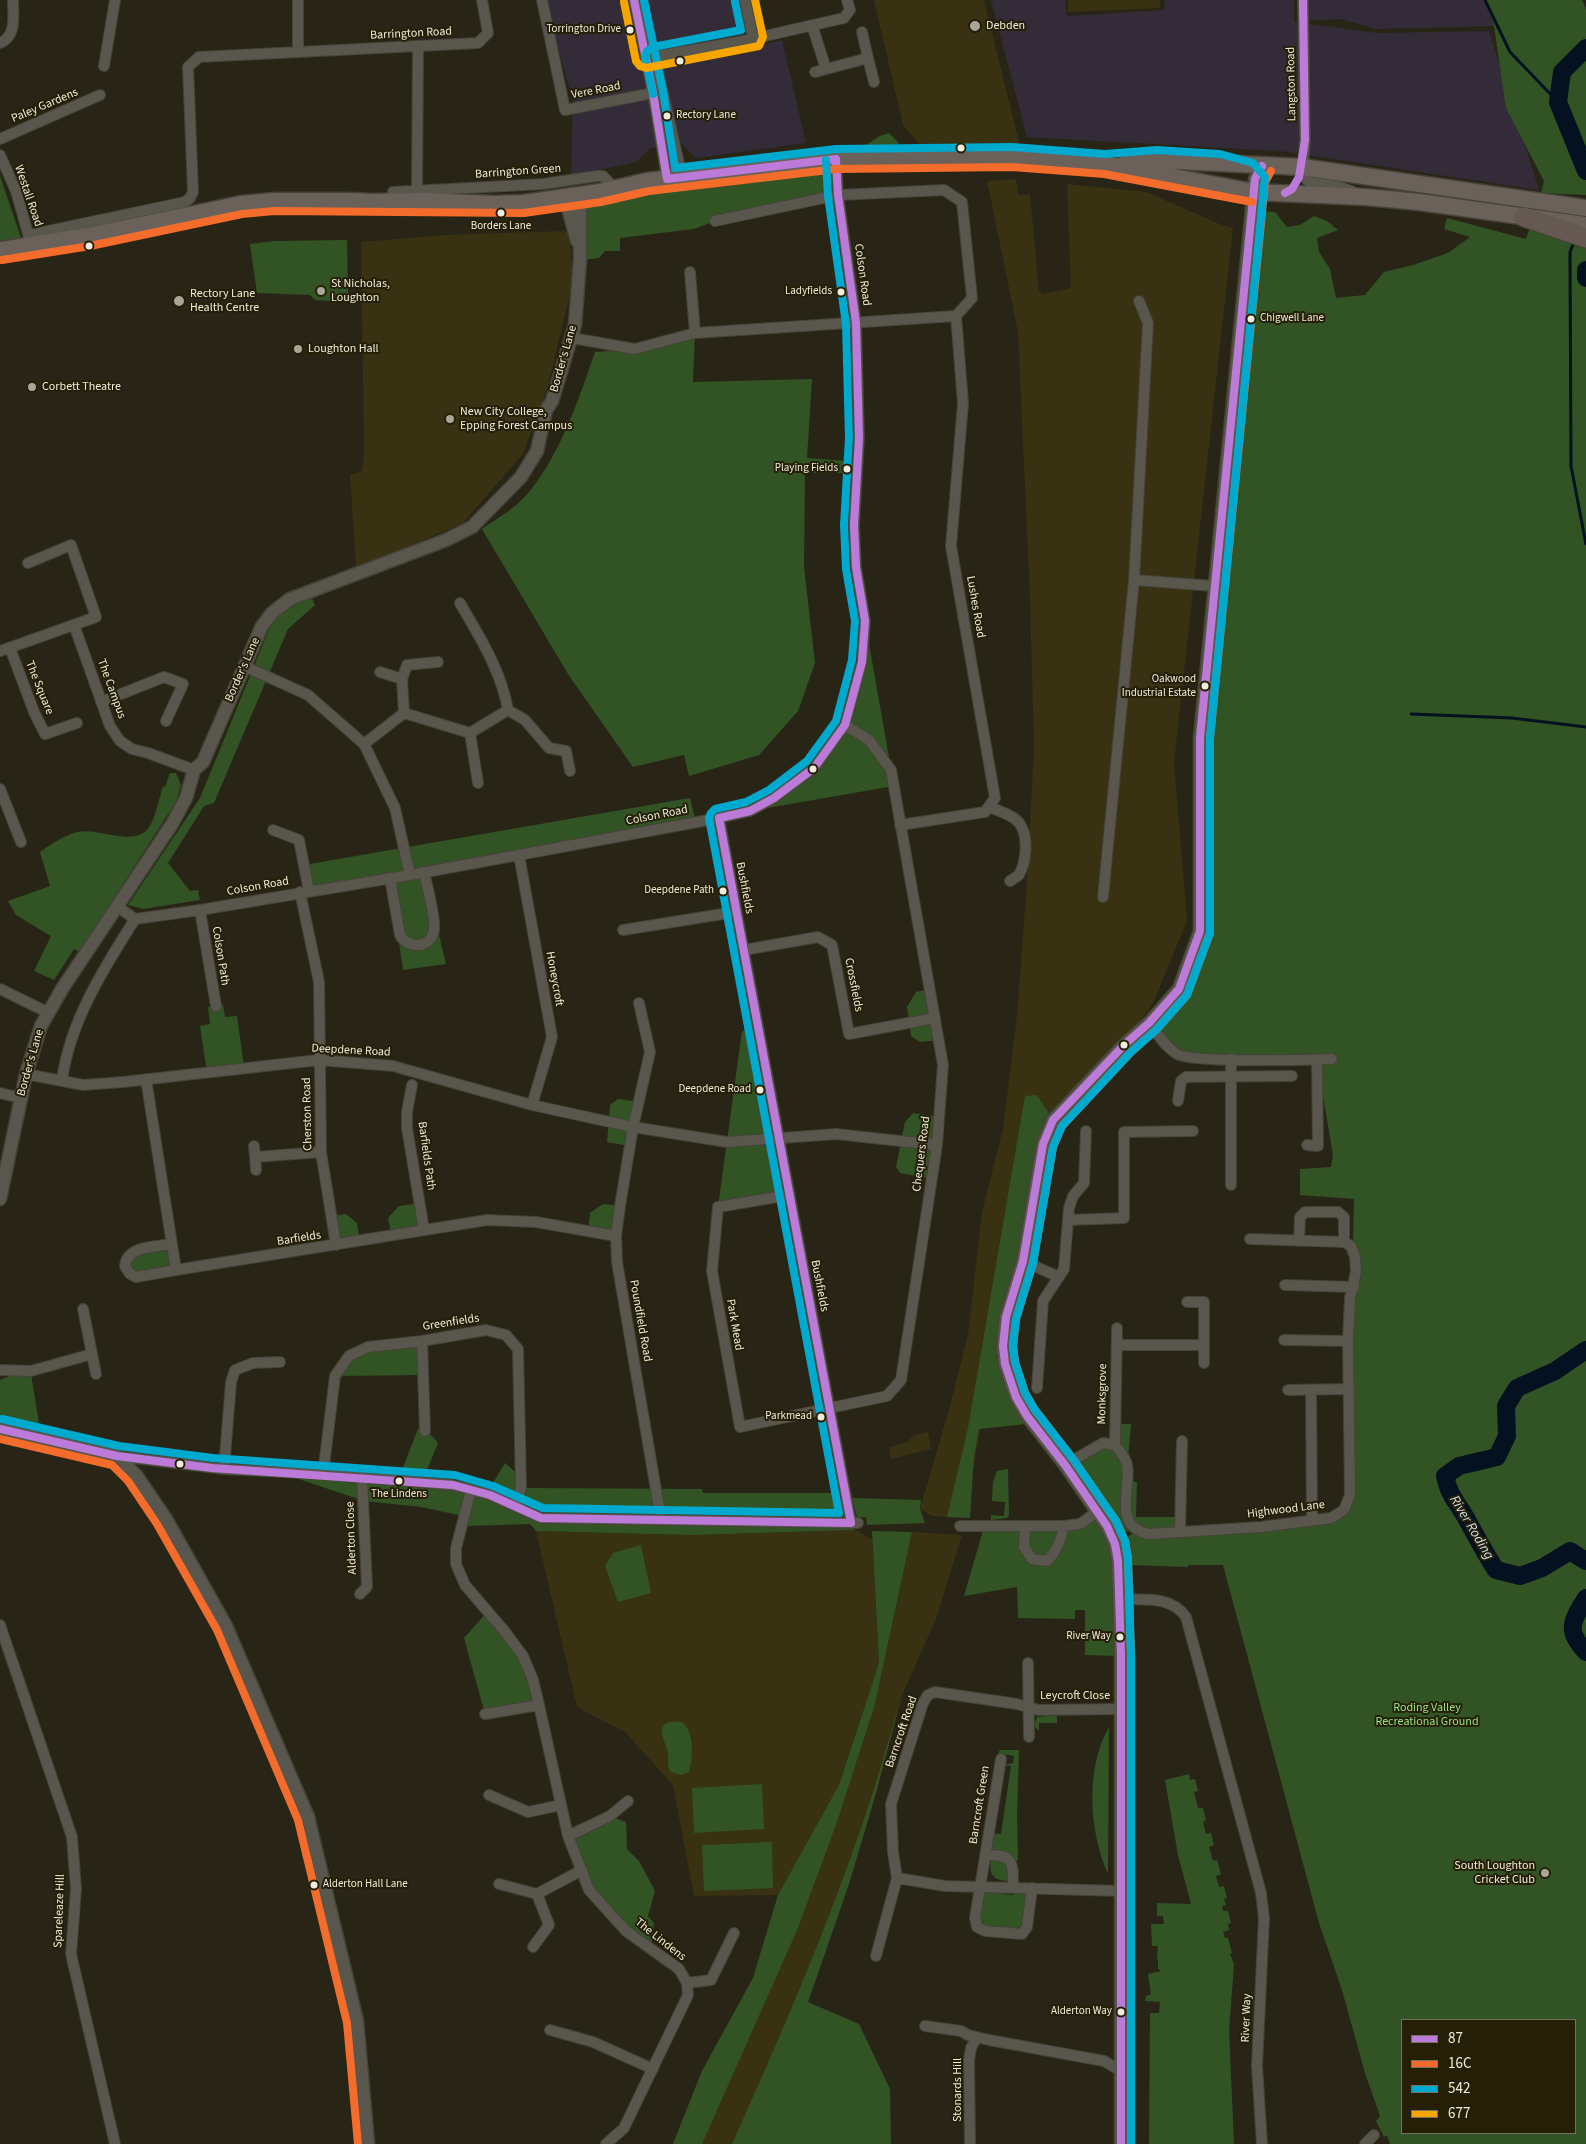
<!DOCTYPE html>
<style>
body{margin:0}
#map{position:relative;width:1586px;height:2144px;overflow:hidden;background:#282517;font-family:"Source Sans 3",sans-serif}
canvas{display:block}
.legend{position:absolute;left:1401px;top:2019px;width:175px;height:115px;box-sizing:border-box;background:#251f06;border:1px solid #76715c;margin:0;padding:6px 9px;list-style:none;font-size:15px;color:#efecdd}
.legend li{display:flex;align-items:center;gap:10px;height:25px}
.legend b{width:25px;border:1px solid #76715c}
</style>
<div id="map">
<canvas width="1586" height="2144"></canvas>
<ul class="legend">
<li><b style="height:6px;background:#bd7bd9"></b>87</li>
<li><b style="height:6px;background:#f36c2b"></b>16C</li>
<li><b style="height:6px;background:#00a9ce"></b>542</li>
<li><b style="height:6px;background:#f7a600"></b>677</li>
</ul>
</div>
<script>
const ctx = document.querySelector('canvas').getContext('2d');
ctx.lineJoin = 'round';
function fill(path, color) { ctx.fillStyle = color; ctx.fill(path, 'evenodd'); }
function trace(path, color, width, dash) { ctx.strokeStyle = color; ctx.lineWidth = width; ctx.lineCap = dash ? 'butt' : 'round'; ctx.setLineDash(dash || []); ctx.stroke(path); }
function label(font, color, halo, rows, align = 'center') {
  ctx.font = font + ' "Source Sans 3",sans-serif'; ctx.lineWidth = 4; ctx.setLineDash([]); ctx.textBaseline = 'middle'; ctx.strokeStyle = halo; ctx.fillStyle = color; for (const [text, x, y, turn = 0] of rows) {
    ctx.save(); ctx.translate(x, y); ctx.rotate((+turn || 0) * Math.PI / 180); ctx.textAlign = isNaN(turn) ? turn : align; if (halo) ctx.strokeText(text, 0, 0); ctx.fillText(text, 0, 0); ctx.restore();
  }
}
fill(new Path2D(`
 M544,0H740L753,47L782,40L806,143L696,158L682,144L650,148L636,162L571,176L573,100Z
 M991,0H1065L1067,16L1164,10L1165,0H1294V22L1377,33L1489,31L1539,190L1280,151L1027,137Z
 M1303,0H1486L1494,26L1376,29L1341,19L1303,21Z`), '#332b37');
fill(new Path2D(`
 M874,0H984L1021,150L919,144L903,125Z
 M1068,0H1160V8L1068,12Z
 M1016,179L1018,195L1030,194L1039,291L1044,294L1071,288L1067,184L1146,192L1222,225L1233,228L1174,763L1187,921L1154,1001L1124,1045L1053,1120L1037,1096L965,1518L932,1516L920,1509L950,1406L968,1335L982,1212L1003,1129L1017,1015L1027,882L1034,747L1030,598L1018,332L987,181Z
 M564,231L567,233L570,242L573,281L548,386L523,454L463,523L393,553L356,566L350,475L362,471L364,452L361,242L444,235Z
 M928,1432L931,1449L891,1459L889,1447L905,1443L915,1435Z
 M855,1530L872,1539L879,1663L841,1779L875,1704L912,1532L962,1535L936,1619L902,1695L876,1793L849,1884L808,2002L745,2144H673L702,2071L753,1978L778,1895L694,1896L673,1785L625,1732L577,1707L536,1531L691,1535Z`), '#383112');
fill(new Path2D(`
 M1486,0H1582L1586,9V195L1541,193L1544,181L1506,108L1494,26Z
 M889,133L899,143L894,148L861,150V148L880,136Z
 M825,170C832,178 833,182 831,192L715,221L694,229L620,238V251H605L599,258L580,260L565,197L726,173Z
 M0,176L21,238L12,246L0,248Z
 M1259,211L1275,212L1287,227L1300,225L1314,216L1327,221L1338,230L1317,238L1319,252L1330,269L1336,298L1365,295L1384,272L1413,265L1448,253L1470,237L1444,229L1447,218L1526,239L1531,224L1586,247V2144H1390L1387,2135L1384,2137L1376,2121L1380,2116L1365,2073L1342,1990L1319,1923L1223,1565H1188V1567L1129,1565L1124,1539L1133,1533L1143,1537L1326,1523L1347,1507L1354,1199L1300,1195V1169L1331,1167L1333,1155L1317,1060L1179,1056L1149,1023L1179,989L1200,931L1201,833L1209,711L1247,375L1254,253ZM1402,2020H1575V2133H1402Z
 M347,240L348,302L315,300L310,295L257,293L250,244L275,241Z
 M695,333L693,382L812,379L807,458L847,461L846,473H805L804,567L815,663L798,711L759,755L689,776L684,755L633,767L568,674L482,529C498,518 517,507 530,491C562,450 578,401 595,352L635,349Z
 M311,596L315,605L288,629L214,803L204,806L168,863L190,891L198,890L200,900L143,909L128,905L200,798L273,620L292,606Z
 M865,621L894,786L750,811L814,768L845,725Z
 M170,773H176L181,785L176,802L79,952L74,949L54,980L34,971L51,936L16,915L8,901L50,886L40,852C51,844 63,836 77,832C99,827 136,849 150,826C156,815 159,799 163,786L165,787Z
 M690,798L696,822L425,872L435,929L439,935L446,964L403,970L390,878L309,891L304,865Z
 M930,989L939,1040L920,1042L911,1036L907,1007L916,992Z
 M223,1004L225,1017L237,1016L244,1067L207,1073L200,1026L210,1024L208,1007Z
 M758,1028L789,1195L718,1207L742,1031Z
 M1037,1095L1053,1120L1003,1346L996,1356C1003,1382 1011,1403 1026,1424L979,1429L974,1456L970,1518L947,1517L968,1428L1025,1096Z
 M618,1099L639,1102L630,1146L607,1142L610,1105Z
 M913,1113L939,1117L932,1179L900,1173L896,1167L905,1122Z
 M420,1203L424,1230L392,1236L388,1218L399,1206Z
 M603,1204L620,1206L616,1236L588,1232L590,1213Z
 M346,1214L357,1223L360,1241L336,1245L331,1216Z
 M172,1244L176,1270L136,1277L126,1260L127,1256Z
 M422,1341L424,1375L335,1376L349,1356Z
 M31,1374L40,1430L0,1420V1380L12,1375Z
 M1115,1424H1131L1126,1481L1137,1482L1136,1517H1180V1532L1109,1531L1065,1465L1089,1449L1115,1445Z
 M418,1429C427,1431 432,1435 438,1443L422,1482L490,1495L493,1483L505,1463L521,1477V1488L702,1489L703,1493H844L851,1523L855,1530L691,1535L536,1531L530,1524L468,1526L463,1516L421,1507L364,1501L278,1472L398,1480Z
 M1008,1469L1009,1515L1007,1518L991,1520V1515L1004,1516L1005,1502L992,1501L993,1482L997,1471Z
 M852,1498L921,1500L920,1509L925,1523L867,1525L866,1517H857Z
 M1097,1514L1114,1544L1119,1656L1085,1655V1610H1075V1619L1018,1618L1017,1587L964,1596L984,1527H1023V1547L1041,1563L1064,1531Z
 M1025,1526H1063L1051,1557L1032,1559Z
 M872,1531L912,1532L875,1704L838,1819L798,1928L702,2144H673L702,2071L753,1978L778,1895L839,1785L879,1663Z
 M641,1545L651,1593L618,1602L605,1566L613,1553Z
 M487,1612L523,1656L539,1705L485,1714L464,1638Z
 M902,1695L876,1793L849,1884L808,2002L859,2024L890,2089L891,2144H732C779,2039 825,1934 862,1825C877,1782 889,1739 902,1695Z
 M1057,1715V1723H1039V1731L1034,1726L1037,1717Z
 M682,1722C695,1733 693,1757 689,1772L681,1775L671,1772C666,1765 669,1761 668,1753C666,1740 649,1719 682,1722Z
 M1109,1727L1108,1874C1089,1831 1085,1769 1109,1727Z
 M1000,1750H1019L1017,1814L1018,1860L1014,1863L1000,1851L992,1850L990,1846L992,1833L1001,1834L1011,1766L1003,1765L1013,1763L1014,1756L998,1753Z
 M1189,1774L1190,1780L1195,1779L1198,1791L1194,1792L1198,1808H1203L1206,1820L1203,1822L1206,1834L1211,1833L1214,1845L1209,1847L1213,1861L1217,1860L1221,1874L1216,1876L1219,1887L1224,1886L1227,1898L1224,1899L1226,1905L1222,1906L1223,1911H1228L1231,1923L1228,1924L1229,1930L1223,1932L1225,1938H1228L1232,1953L1230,1954L1234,1964L1229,2031L1234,2144H1149L1150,2013H1159L1160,2002L1145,2001L1146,1996L1151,1994L1148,1974L1161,1971L1158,1969V1960H1157L1158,1946H1152L1151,1924H1164L1163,1916H1157V1903L1191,1904L1178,1855L1165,1780Z
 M762,1784L764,1829L694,1833L692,1788Z
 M610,1816L626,1822L627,1849L639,1861L655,1891L648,1916L654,1923L651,1949L589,1890L568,1836Z
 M772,1842L773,1888L704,1891L702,1845Z
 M991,1857L1001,1858L1009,1868V1881C991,1880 989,1874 991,1857Z
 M999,1890L1002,1894L1014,1895L1015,1891L1025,1892L1027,1896C1026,1904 1027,1916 1023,1923C1019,1934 986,1929 981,1922C978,1917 980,1912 981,1906C982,1901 982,1897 986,1892Z`), '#325425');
trace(new Path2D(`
 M1485,0L1510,52L1558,102
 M1574,242L1570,252L1571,466L1586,544
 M1411,714L1512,718L1586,727`), '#041121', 3);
trace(new Path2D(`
 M1586,48L1562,72L1558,102L1586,171
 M1586,270V278
 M1586,1350L1555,1371L1517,1388L1506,1406L1507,1436L1497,1457L1459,1466L1445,1476C1450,1498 1456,1500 1466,1518C1476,1536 1485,1553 1496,1570L1520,1576L1542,1568L1570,1551L1586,1561
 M1586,1598C1572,1621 1565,1630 1586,1652`), '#041121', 18);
const minor = new Path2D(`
 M298,0V52
 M542,0L565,110L653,93
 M634,0L653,93L667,179
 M642,0L682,177
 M745,0L753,38
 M1303,0L1305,140L1302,175L1309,182L1338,186L1356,193
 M812,25L826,69
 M862,32L868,58
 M0,43C17,36 13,16 13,0
 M646,58L743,41L844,18L850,10L847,0
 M104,66L115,0
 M815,72L868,58L874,82
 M0,139L100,95
 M0,155L16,191L30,241
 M417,191L418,47
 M393,192L543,184L597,176H603L615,189
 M29,235L185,202L190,198L193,192L188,67L199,57L478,43L488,33L482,0
 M690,272L695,333
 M572,338L635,349L695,333L956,316L972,298L962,202L944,190L838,195L715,221
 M1134,580L1214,586
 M74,625L110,726L120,741L132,749L148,753L194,770
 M10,648L34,712L45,734L77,723
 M0,651L96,617L71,545L28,563
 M244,666L308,695L364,744L395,808L410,875
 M380,672L402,679
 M101,702L164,677L183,684L166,721
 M508,710L525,720L549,748L566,751L570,771
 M404,713L402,679L407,665L438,662
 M470,733L478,783
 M364,744L404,713L470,733L508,710C501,670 480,638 460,603
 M0,789L21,842
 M989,807C999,811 1014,815 1020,824C1029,838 1026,862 1019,875L1010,881
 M719,818L851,1523
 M900,825L985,812L995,798L951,546L963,403L956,316
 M273,830L299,840L309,891
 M519,855L552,1037L532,1105
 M390,878L400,935C404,942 410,945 419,945C427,944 433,938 434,930C436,918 427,886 424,872
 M300,892L319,982L321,1152L336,1245
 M1103,897L1134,580L1148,323L1139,301
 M118,907L135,919L200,910L410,875L719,818L750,811L774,798L814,768L845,725L862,662L865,621L856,567L854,525L859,438L856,323L838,195L836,159
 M200,910L216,1006
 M623,930L735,912
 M744,950L818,937L832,945L849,1034L935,1018
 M0,989L47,1012
 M639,1003L650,1052L633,1127L620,1206L616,1236L617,1262L661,1519
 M1149,1023C1158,1034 1165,1047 1177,1054C1192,1063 1307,1060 1332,1059
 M26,1074L83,1085L123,1082L319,1060L393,1066L532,1105L633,1127L727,1142L836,1134L937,1145
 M146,1079L176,1270L487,1220L536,1222L616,1236
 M62,1080C70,1021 104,968 135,919
 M412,1085L407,1112V1128L424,1230
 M0,1093L21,1098
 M1178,1101L1181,1081L1186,1077L1292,1076
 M1307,1145L1318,1146L1317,1060
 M254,1146L255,1157L321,1152
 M255,1157L256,1170
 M1231,1185V1059
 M789,1195L718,1207L712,1271L740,1427L887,1396L901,1380L937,1145L943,1065L891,770L869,740L845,725
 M1069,1220L1124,1218V1132L1193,1131
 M1299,1241L1300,1217L1305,1212H1338L1344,1217V1242
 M172,1244C156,1247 127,1245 125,1266L130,1274L136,1277L176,1270
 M1023,1261L1059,1277
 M1285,1285L1354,1287
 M1187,1302H1204V1363
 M83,1309L96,1374
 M1284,1340L1348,1341
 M422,1341L425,1431
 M1117,1345H1203
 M0,1370L31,1371L92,1354
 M1037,1388L1043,1301L1064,1269L1069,1208L1073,1196L1084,1183L1086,1131
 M1288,1390L1349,1389
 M1311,1391L1312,1520
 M1115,1445L1117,1328
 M117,1456L224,1469L323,1474L453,1485L490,1495L541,1518L858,1523
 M1065,1465L1103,1443L1115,1445C1120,1451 1126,1458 1127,1465C1132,1489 1111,1526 1149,1534L1261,1527L1331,1518L1344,1510L1350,1495L1348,1341L1350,1298L1356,1272L1355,1257L1351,1246L1344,1242L1250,1239
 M224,1469L231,1382L235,1370L253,1363L280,1362
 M323,1474L335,1376L349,1356L368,1347L422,1341L486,1330L506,1335L518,1349L521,1488L515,1506
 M471,1490L456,1548V1564L465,1585L506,1633L523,1656L533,1680L539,1705L568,1836L589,1890L626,1931L679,1969L687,1983L688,1995L624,2128L606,2144
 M960,1526H1063L1080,1524L1097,1512
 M1025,1526L1024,1547L1032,1559L1047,1561C1055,1554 1063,1537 1063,1526
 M1180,1532L1182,1441
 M360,1594L367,1587L362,1478
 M1119,1599C1143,1600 1171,1595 1186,1617L1261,1893L1264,1918L1257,2066L1262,2144
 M0,1625L72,1837L76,1889L71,1954L115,2144
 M1028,1663L1029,1737
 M485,1714L539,1705
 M1001,1759L975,1918L977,1927L985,1931L1022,1934L1027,1927L1032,1888
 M489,1795L528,1812L561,1805
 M568,1836L610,1816L628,1801
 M985,1855C1014,1854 1013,1862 1013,1888
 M897,1878L893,1852L891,1804L923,1703L928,1695L935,1692L1017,1704L1038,1710L1120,1709
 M499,1884L537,1894L582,1870
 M533,1947L549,1925L537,1894
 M876,1956L897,1878L945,1886L1121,1891
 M687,1983L711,1980L734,1933
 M925,2026L961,2031L968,2035L989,2040L1104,2061L1121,2071
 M550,2030L593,2042L653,2069
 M970,2144L969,2060L971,2048L976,2038
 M1365,2144L1374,2135`);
const tertiary = new Path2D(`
 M565,197L577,241
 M0,1199L26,1074L41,1026L62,989L172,824L186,798L194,770L203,762L262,626L272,613L290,599L446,540L472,527L521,477L537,451L546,410L552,401L575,325L580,260V194
 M0,1429L117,1456L136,1475L166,1519L226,1626L308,1817L357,2021L368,2144
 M1121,2144V1656L1118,1561L1115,1544L1107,1526L1065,1465L1027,1416L1016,1397L1005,1364L1003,1346L1006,1317L1023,1261L1043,1144L1053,1120L1124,1045L1149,1023L1179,989L1200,931V738L1255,179L1262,166`);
const primary = new Path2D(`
 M1126,162L1156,160L1302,167L1586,208
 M0,250L88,236L241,204L274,201H349L373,202L425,201L494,204L524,203L600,192L647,181L836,159L907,157H1012L1105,164L1254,192L1366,197L1419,202L1586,225`);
const motorway = new Path2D(`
 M1524,217L1586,238`);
trace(minor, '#454237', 12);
trace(tertiary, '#454237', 15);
trace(primary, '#454237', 19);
trace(motorway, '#454237', 21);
trace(minor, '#59574d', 10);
trace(tertiary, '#59574d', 12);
trace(primary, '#6b615b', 16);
trace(motorway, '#655952', 19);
trace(new Path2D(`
 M634,0L653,93L667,179
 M667,179L836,159
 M1285,193L1292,189L1299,177L1305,140L1303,0
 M719,818L750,811L774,798L814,768L845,725L862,662L865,621L856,567L854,525L859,438L856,323L838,195L836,159
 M719,818L851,1523
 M0,1429L117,1456L212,1468L453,1485L490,1495L541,1518L851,1523
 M1121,2144V1656L1118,1561L1115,1544L1107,1526L1065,1465L1027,1416L1016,1397L1005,1364L1003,1346L1006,1317L1023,1261L1043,1144L1053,1120L1124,1045L1149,1023L1179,989L1200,931V738L1255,179L1262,166`), '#bd7bd9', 8);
trace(new Path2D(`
 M2,260L90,246L242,214L274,211L524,213L601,202L649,191L837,169L1012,167L1104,174L1252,202
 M0,1439L112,1465L128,1481L157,1524L217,1630L298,1820L347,2023L358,2144
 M1131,2144V1656L1128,1559L1125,1541L1116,1521L1073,1459L1035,1410L1025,1393L1015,1362L1013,1346L1016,1319L1033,1263L1053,1147L1062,1126L1131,1052L1156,1030L1187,995L1210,933V738L1265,182L1271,171`), '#f36c2b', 8);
trace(new Path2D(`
 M644,0L663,91L675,168L836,149L1012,147L1105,154L1157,150L1220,154L1253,163L1265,177L1210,738V933L1187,995L1156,1030L1131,1052L1062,1126L1053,1147L1033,1263L1016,1319L1013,1346L1015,1362L1025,1393L1035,1410L1073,1459L1116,1521L1125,1541L1128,1559L1131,1656V2144
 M653,94L645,58L647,51L653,47L741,30L735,2
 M2,1419L119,1446L213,1458L455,1475L493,1486L543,1508L839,1513L709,818L711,813L715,809L746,802L769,790L807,761L836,721L852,660L855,621L846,569L844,525L849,438L846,324L828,196L826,160`), '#00a9ce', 8);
trace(new Path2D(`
 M624,2L636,61L640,66L646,68L759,46L763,37L755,0`), '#f7a600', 8);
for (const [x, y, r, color] of [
 [975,26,6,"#a9a698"],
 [630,30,4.5,"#efecdd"],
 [680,61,4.5,"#efecdd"],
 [667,116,4.5,"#efecdd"],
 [961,148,4.5,"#efecdd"],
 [501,213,4.5,"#efecdd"],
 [89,246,4.5,"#efecdd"],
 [321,291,5,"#a9a698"],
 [841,292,4.5,"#efecdd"],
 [179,301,6,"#a9a698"],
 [1251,319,4.5,"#efecdd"],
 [298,349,5,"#a9a698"],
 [32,387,5,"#a9a698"],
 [450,419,5,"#a9a698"],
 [847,469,4.5,"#efecdd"],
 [1205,686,4.5,"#efecdd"],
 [813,769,4.5,"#efecdd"],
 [723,891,4.5,"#efecdd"],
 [1124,1045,4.5,"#efecdd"],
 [760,1090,4.5,"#efecdd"],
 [821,1417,4.5,"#efecdd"],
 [180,1464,4.5,"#efecdd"],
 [399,1481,4.5,"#efecdd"],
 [1120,1637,4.5,"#efecdd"],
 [1545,1873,5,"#a9a698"],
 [314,1885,4.5,"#efecdd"],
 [1121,2012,4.5,"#efecdd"]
]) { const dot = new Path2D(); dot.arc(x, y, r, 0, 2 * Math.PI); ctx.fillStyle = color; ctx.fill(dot); trace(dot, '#251f06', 2); }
label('11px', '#efecdd', '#251f06', [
 ["Torrington Drive",621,30],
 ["Rectory Lane",676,116,"left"],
 ["Borders Lane",501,227,"center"],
 ["Ladyfields",832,292],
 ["Chigwell Lane",1260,319,"left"],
 ["Playing Fields",838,469],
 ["Oakwood",1196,680],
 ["Industrial Estate",1196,694],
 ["Deepdene Path",714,891],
 ["Deepdene Road",751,1090],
 ["Parkmead",812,1417],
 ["The Lindens",399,1495,"center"],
 ["River Way",1111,1637],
 ["Alderton Hall Lane",323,1885,"left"],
 ["Alderton Way",1112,2012]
], 'right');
label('12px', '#efecdd', '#251f06', [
 ["Debden",986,26],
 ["St Nicholas,",331,284],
 ["Loughton",331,298],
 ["Rectory Lane",190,294],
 ["Health Centre",190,308],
 ["Loughton Hall",308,349],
 ["Corbett Theatre",42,387],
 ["New City College,",460,412],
 ["Epping Forest Campus",460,426],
 ["South Loughton",1535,1866,"right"],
 ["Cricket Club",1535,1880,"right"]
], 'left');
label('12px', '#efecdd', '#251f06', [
 ["Barrington Road",411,34,-3],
 ["Langston Road",1292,84,-91],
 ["Vere Road",596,91,-11],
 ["Paley Gardens",45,106,-23],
 ["Barrington Green",518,172,-4],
 ["Westall Road",28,196,71],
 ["Colson Road",862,275,82],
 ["Border's Lane",564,359,-74],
 ["Lushes Road",975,607,80],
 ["Border's Lane",243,670,-66],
 ["The Square",39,688,68],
 ["The Campus",111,689,70],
 ["Colson Road",657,816,-11],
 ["Colson Road",258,887,-10],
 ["Bushfields",744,888,79],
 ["Colson Path",220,956,81],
 ["Honeycroft",554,979,80],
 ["Crossfields",853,985,79],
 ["Deepdene Road",351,1051,3],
 ["Border's Lane",31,1063,-74],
 ["Cherston Road",308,1114,-91],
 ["Chequers Road",922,1154,-83],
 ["Barfields Path",426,1156,82],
 ["Barfields",299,1239,-9],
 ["Bushfields",819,1286,79],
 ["Poundfield Road",640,1321,80],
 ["Greenfields",451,1323,-9],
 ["Park Mead",734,1325,80],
 ["Monksgrove",1103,1394,-89],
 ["Highwood Lane",1286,1510,-7],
 ["Alderton Close",352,1538,-92],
 ["Leycroft Close",1075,1696],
 ["Barncroft Road",902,1732,-71],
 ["Barncroft Green",980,1805,-81],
 ["Spareleaze Hill",60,1911,-88],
 ["The Lindens",660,1940,38],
 ["River Way",1247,2018,-88],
 ["Stonards Hill",958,2090,-90]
]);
label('12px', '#96e57f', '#251f06', [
 ["Roding Valley",1427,1708],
 ["Recreational Ground",1427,1722]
]);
label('italic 14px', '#caddee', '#251f06', [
 ["River Roding",1471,1528,59]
]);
</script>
